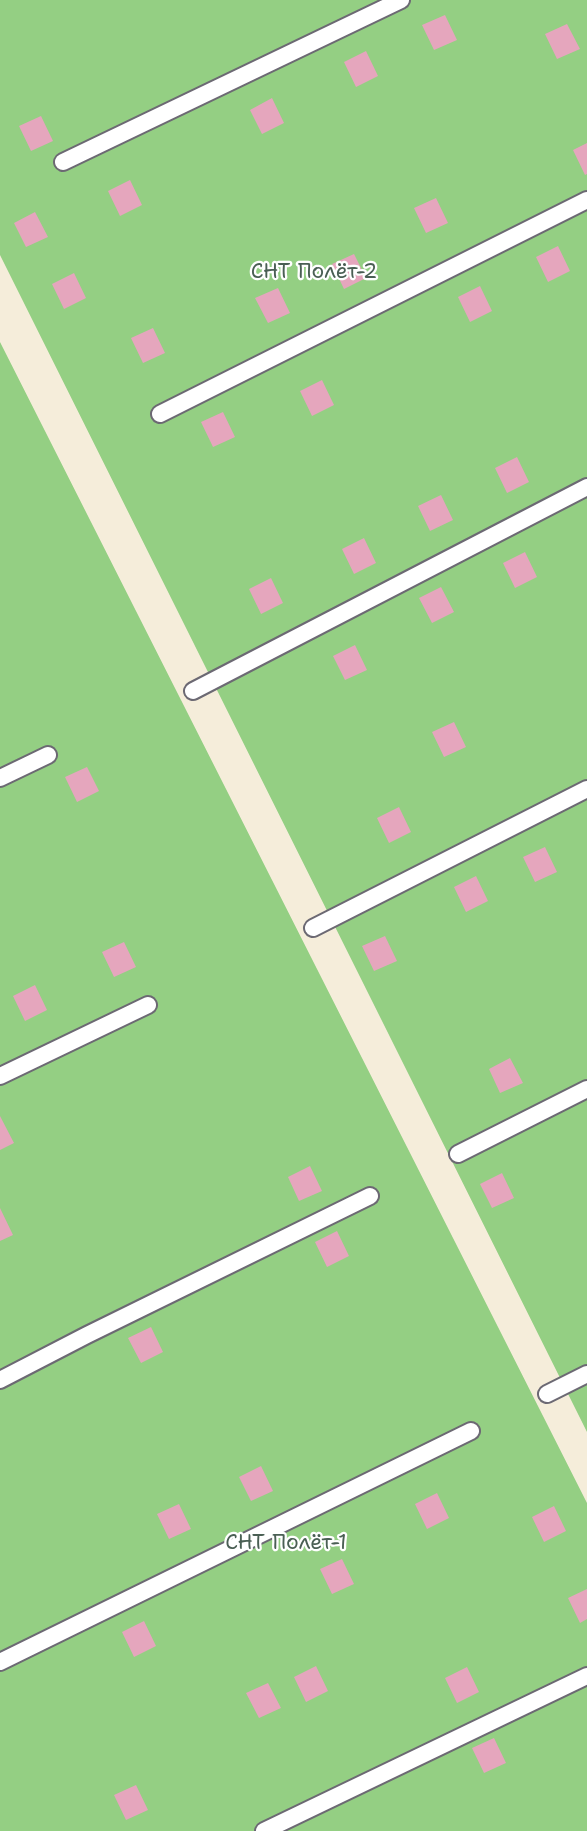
<!DOCTYPE html>
<meta charset="utf-8">
<style>
body{margin:0}
canvas{display:block;background:#f5edda}
</style>
<canvas width="587" height="1831"></canvas>
<script>
const ctx = document.querySelector('canvas').getContext('2d');
ctx.lineJoin = 'round';
function fill(path, color) { ctx.fillStyle = color; ctx.fill(path, 'evenodd'); }
function trace(path, color, width, dash) { ctx.strokeStyle = color; ctx.lineWidth = width; ctx.lineCap = dash ? 'butt' : 'round'; ctx.setLineDash(dash || []); ctx.stroke(path); }
function label(font, color, halo, rows, align = 'center') {
  ctx.font = font + ' "Shantell Sans",sans-serif'; ctx.lineWidth = 4.5; ctx.setLineDash([]); ctx.textBaseline = 'middle'; ctx.strokeStyle = halo; ctx.fillStyle = color; for (const [text, x, y, turn = 0] of rows) {
    ctx.save(); ctx.translate(x, y); ctx.rotate((+turn || 0) * Math.PI / 180); ctx.textAlign = isNaN(turn) ? turn : align; if (halo) ctx.strokeText(text, 0, 0); ctx.fillText(text, 0, 0); ctx.restore();
  }
}
fill(new Path2D(`
 M0,0H587V1432L0,255Z
 M0,342L587,1503V1831H0Z`), '#94cf83');
fill(new Path2D(`
 M445,15L457,40L434,50L422,25Z
 M567,24L580,49L557,59L545,34Z
 M366,51L378,76L356,87L344,62Z
 M272,98L284,123L262,134L250,110Z
 M41,116L53,141L31,151L19,126Z
 M587,143V174L585,175L573,150Z
 M130,180L142,205L120,216L108,191Z
 M436,198L448,223L426,233L414,208Z
 M35,212L48,237L26,247L14,223Z
 M558,246L570,271L548,282L536,257Z
 M354,254L366,278L344,289L332,264Z
 M74,273L86,298L64,309L52,284Z
 M480,286L492,311L470,322L458,297Z
 M278,288L290,313L268,323L255,298Z
 M153,328L165,353L143,363L131,338Z
 M322,380L334,405L312,416L300,391Z
 M223,412L235,437L213,447L201,422Z
 M517,457L529,482L507,493L495,468Z
 M441,495L453,520L430,531L418,506Z
 M364,538L376,563L354,574L342,549Z
 M525,552L537,577L515,588L503,563Z
 M271,578L283,603L261,614L249,589Z
 M441,587L454,612L432,623L419,598Z
 M355,645L367,670L345,680L333,656Z
 M454,722L466,747L444,757L432,732Z
 M87,767L99,791L77,802L65,777Z
 M399,807L411,832L389,843L377,818Z
 M545,847L557,872L535,882L523,857Z
 M476,876L488,901L466,912L454,887Z
 M385,936L397,961L374,971L362,946Z
 M124,942L136,967L114,977L102,952Z
 M35,985L47,1010L25,1021L13,996Z
 M510,1058L523,1083L500,1093L489,1069Z
 M0,1116L14,1143L0,1150Z
 M310,1166L322,1191L299,1201L288,1177Z
 M502,1173L514,1198L492,1208L480,1184Z
 M0,1208L13,1235L0,1241Z
 M337,1231L349,1256L327,1267L315,1242Z
 M151,1327L163,1352L141,1363L128,1338Z
 M261,1466L273,1491L251,1501L239,1477Z
 M437,1493L449,1518L427,1529L415,1504Z
 M179,1504L191,1529L169,1539L157,1514Z
 M554,1506L566,1531L544,1542L532,1517Z
 M342,1559L354,1584L332,1594L320,1569Z
 M587,1589V1619L580,1623L568,1598Z
 M144,1621L156,1646L134,1657L122,1632Z
 M316,1666L328,1691L306,1702L294,1677Z
 M467,1667L479,1692L457,1703L445,1678Z
 M268,1683L281,1708L259,1718L246,1693Z
 M494,1738L506,1763L484,1773L472,1748Z
 M136,1785L148,1810L126,1820L114,1795Z`), '#e5a6bd');
const lane = new Path2D(`
 M63,162L401,0
 M160,414L587,200
 M193,691L587,487
 M0,778L48,755
 M313,928L587,789
 M0,1076L148,1005
 M458,1154L587,1089
 M0,1380L87,1335L370,1196
 M547,1394L587,1374
 M0,1662L471,1431
 M264,1831L587,1676`);
trace(lane, '#6c6973', 20);
trace(lane, '#fff', 16);
label('21px', '#4a5f54', '#fff', [
 ["СНТ Полёт-2",314,273],
 ["СНТ Полёт-1",286,1544]
]);
</script>
